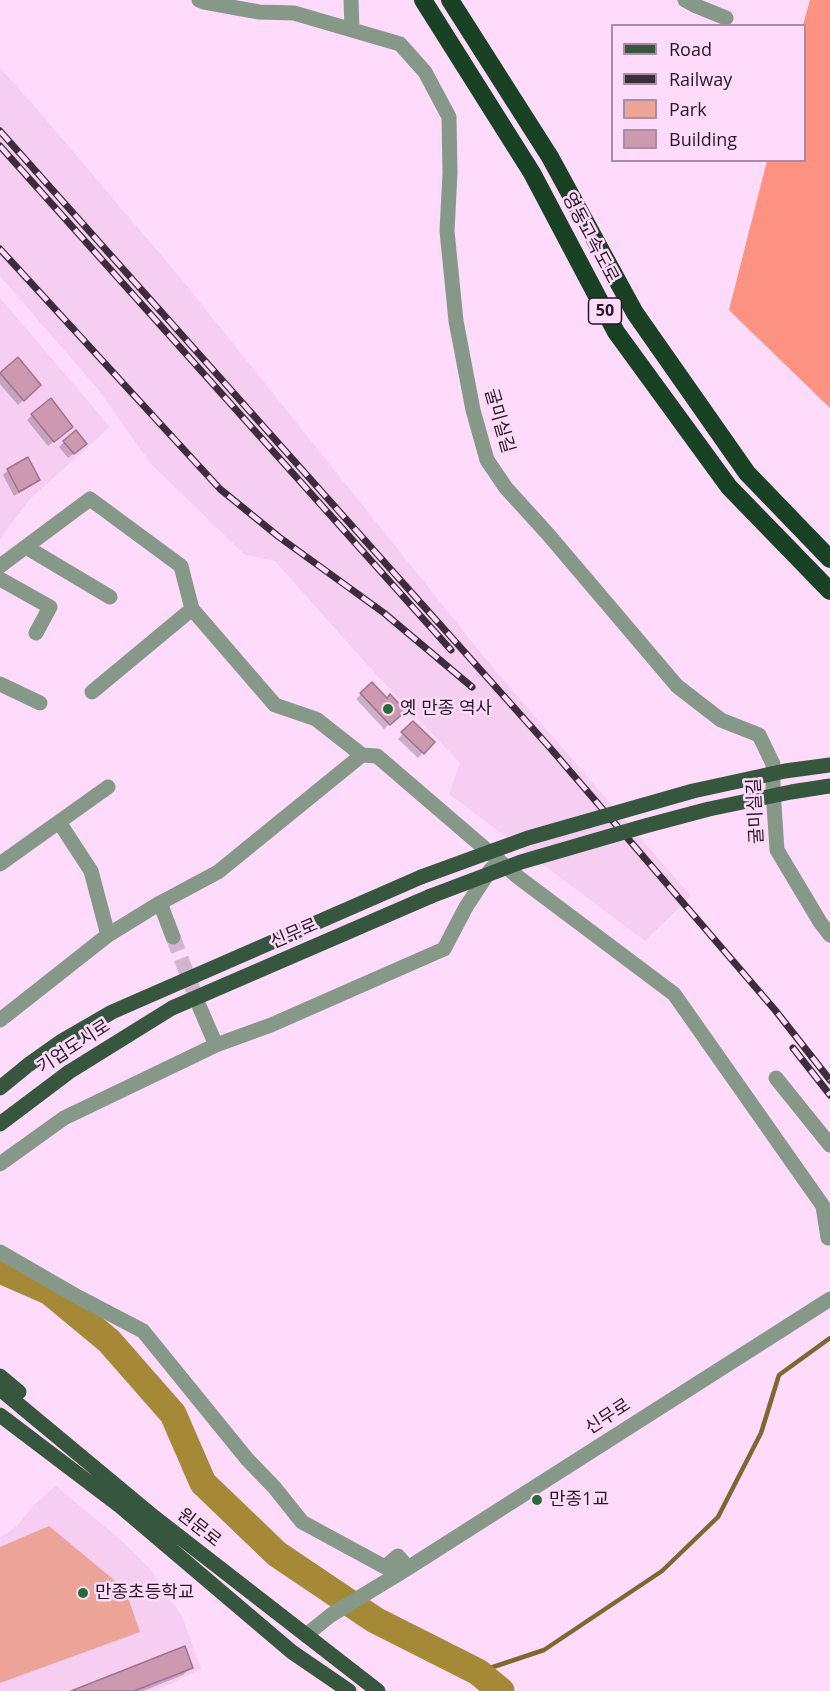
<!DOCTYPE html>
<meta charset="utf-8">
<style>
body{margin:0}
#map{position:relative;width:830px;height:1691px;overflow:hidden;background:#fedbfa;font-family:"Open Sans",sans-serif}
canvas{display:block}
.legend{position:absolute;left:611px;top:24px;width:195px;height:138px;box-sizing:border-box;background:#fedbfa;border:2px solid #a88da5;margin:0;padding:8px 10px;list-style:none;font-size:18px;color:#261725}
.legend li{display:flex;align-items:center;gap:12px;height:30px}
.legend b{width:30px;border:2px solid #a88da5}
</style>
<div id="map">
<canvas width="830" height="1691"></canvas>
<ul class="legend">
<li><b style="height:8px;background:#36573d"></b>Road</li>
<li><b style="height:8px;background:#3d2c3b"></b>Railway</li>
<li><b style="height:16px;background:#eca498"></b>Park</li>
<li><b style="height:16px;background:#cc99b1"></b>Building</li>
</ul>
</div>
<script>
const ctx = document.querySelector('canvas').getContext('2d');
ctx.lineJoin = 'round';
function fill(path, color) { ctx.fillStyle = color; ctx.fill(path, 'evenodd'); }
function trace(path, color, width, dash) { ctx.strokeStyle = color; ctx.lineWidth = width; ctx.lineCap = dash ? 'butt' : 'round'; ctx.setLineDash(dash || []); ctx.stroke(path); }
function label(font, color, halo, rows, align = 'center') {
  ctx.font = font + ' "Open Sans","Noto Sans KR",sans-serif'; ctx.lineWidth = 5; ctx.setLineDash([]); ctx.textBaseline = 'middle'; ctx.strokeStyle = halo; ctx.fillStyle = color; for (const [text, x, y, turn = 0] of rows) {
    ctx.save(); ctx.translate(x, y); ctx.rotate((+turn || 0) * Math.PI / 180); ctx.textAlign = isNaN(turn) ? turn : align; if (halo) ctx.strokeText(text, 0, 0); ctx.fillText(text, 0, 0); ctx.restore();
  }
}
fill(new Path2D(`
 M0,68L36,108L183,281L493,668L691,896L645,941L449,794L460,763L372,670L275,561L245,555L151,464L97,388L0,276Z
 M0,298L110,427L29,500L0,539Z
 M56,1486L122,1541L151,1570L182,1616L201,1669L156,1691H0V1538L17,1526L35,1504Z`), '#f6cef2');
fill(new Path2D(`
 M49,1526L125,1589L140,1632L0,1683V1547Z`), '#eca498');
fill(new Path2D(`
 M810,0H830V408L729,310L767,161L804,160V26L803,25Z`), '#fd9282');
fill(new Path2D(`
 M18,359L34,390L18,405L0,384V375Z
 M32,415L66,432L48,446L27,420Z
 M64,442L80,449L68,458L59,447Z
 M8,470L38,480L33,485L14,496L3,475Z
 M372,684L387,700L403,711L384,729L356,699Z
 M413,723L433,742L418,758L398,739Z
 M191,1667L183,1675L143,1691H75Z`), '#0003');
trace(new Path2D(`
 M478,1672L544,1650L662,1571L718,1517L761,1433L779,1375L830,1338`), '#806732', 4.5);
trace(new Path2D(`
 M0,1270L50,1292L109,1341L173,1414L203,1483L277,1554L375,1620L478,1672L501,1691`), '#a68937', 27);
const building = new Path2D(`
 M18,357L41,385L24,401L0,373Z
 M51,398L73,427L54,442L31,414Z
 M76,430L87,444L74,454L63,441Z
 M28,457L40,480L19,492L7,469Z
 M372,682L387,698L390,694L406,711L390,725L360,693Z
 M413,721L435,742L424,754L401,732Z
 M185,1646L193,1668L134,1691H71Z`);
fill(building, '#cc99b1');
trace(building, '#a3728a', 1.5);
trace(new Path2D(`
 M173,937L200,1008`), '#d3b4cf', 15, [15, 8]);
trace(new Path2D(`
 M199,0L204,2L259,12L294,13L400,44L425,72L449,117L450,173L447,231L456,321L473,410L487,460L506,488L547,533L677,686L721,720L759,735L773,764V790L777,850L820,922L830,935
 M351,0L352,30
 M685,0L694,5L726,18
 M26,547L110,597
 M0,566L90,499L181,566L192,609L92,692
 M0,579L50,607L36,633
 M192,609L275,705L316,719L362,755L377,756L518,877L674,994L823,1206L828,1238
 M0,684L40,703
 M59,822L91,871L108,935
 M0,864L108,787
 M160,903L173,937
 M200,1008L216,1045
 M0,1020L108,935L160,903L218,872L362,755
 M776,1078L830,1145
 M0,1164L64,1118L216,1045L271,1025L444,949L466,907L491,869
 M0,1252L78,1297L143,1331L247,1459L274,1487L302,1522L385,1567L398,1556L408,1568
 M306,1635L331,1615L408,1568L830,1299`), '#869989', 15);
trace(new Path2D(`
 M0,1088L28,1065L62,1041L112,1012L421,877
 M0,1124L69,1072L172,1008L431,896
 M0,1376L19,1392
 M0,1389L154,1517L378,1691
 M0,1415L120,1506L292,1652L349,1691`), '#36573d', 15);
trace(new Path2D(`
 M423,0L532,173L616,332L729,487L830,591
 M450,0L550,157L635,313L747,473L830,559`), '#194123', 18);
const rail = new Path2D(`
 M0,131L551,749L775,1010L830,1080
 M0,146L451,650
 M0,249L220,489L279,537L384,613L472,687
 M793,1048L830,1095`);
trace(rail, '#3d2c3b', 7);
trace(rail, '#fedbfa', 4.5, [14]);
trace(new Path2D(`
 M421,877L528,838L693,791L785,771L830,765
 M431,896L521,862L645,826L709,809L791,792L830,786`), '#36573d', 15);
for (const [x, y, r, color] of [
 [388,709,6,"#246b38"],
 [537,1500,6,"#246b38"],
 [83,1593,6,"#246b38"]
]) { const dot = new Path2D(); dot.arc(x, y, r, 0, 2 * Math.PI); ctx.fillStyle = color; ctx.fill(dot); trace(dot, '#fedbfa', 2); }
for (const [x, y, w] of [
 [605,311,33]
]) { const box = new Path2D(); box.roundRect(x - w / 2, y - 13, w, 26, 4.5); ctx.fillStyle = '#fedbfa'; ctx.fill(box); trace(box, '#261725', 1.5); }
label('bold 16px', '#261725', null, [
 ["50",605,311]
]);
label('18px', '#261725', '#fedbfa', [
 ["영동고속도로",590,238,62],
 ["굴미실길",499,421,74],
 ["굴미실길",756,811,-93],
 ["신무로",294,934,-23],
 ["기업도시로",74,1047,-33],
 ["신무로",608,1417,-33],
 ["원문로",199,1528,38]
]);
label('18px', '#261725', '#fedbfa', [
 ["옛 만종 역사",400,709],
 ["만종1교",549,1500],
 ["만종초등학교",95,1593]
], 'left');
</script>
